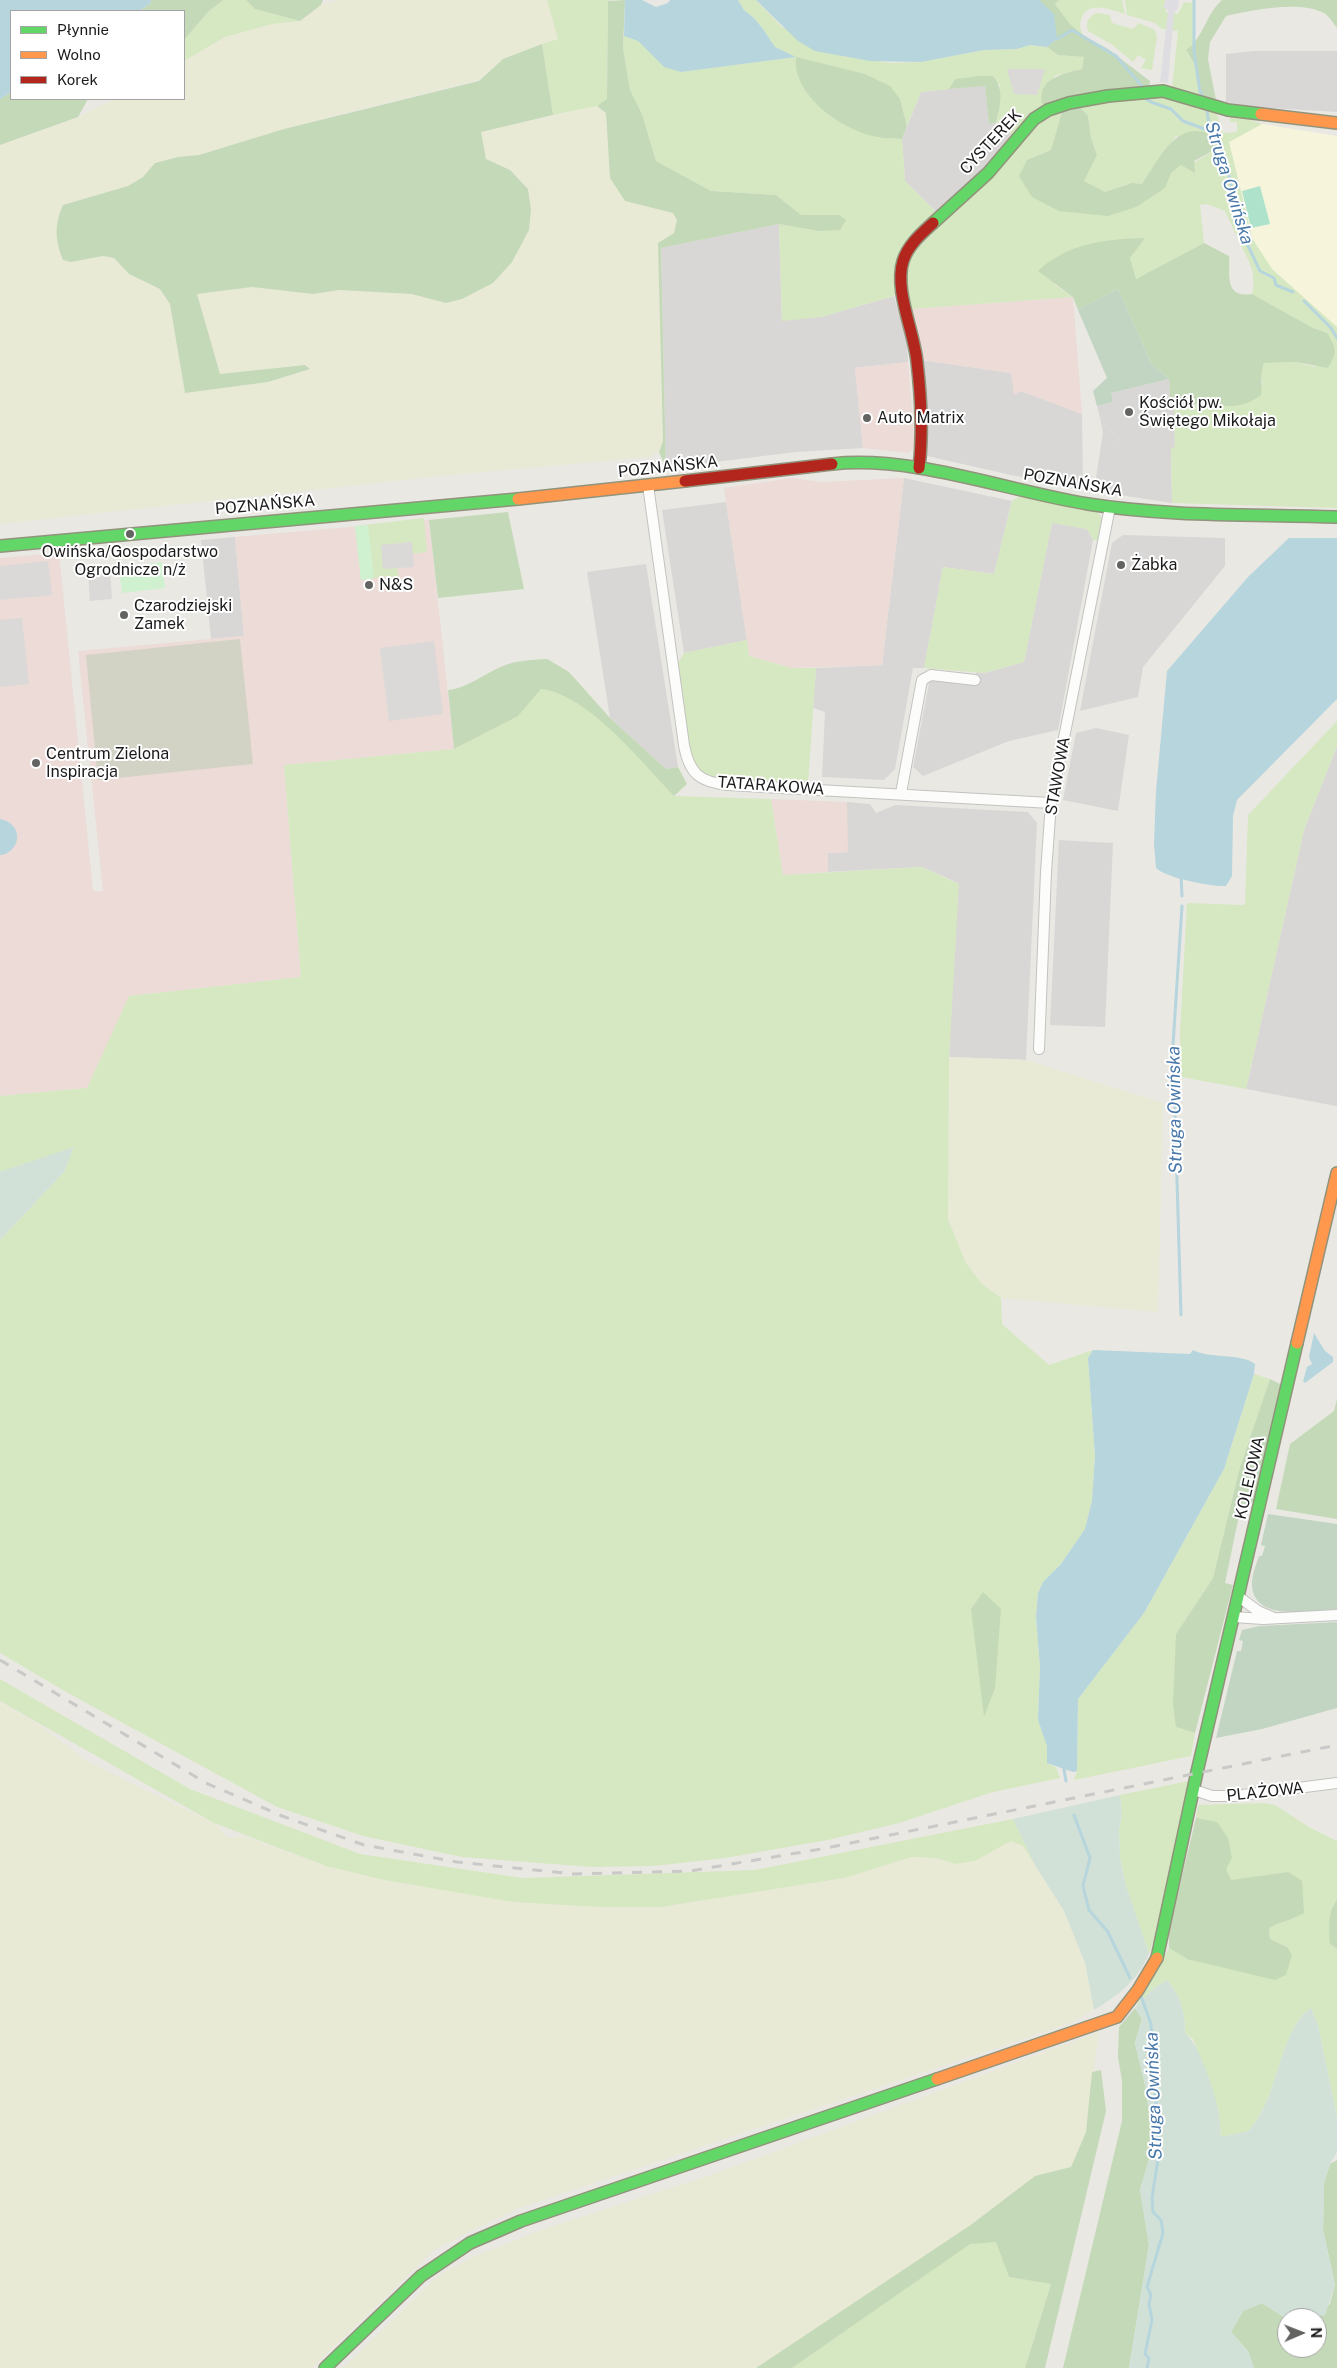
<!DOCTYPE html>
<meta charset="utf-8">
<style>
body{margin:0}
#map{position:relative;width:1337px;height:2368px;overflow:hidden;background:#eae8e3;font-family:"Public Sans",sans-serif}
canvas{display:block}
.legend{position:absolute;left:10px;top:10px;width:175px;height:90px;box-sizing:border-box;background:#fff;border:1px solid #a4a4a4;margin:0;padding:6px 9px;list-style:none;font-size:15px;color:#1b1b1b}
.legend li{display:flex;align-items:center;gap:10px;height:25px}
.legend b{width:25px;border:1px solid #a4a4a4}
.north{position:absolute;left:1277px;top:2308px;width:50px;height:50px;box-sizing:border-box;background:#fff;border:1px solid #a4a4a4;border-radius:50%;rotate:89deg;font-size:14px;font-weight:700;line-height:20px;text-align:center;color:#1b1b1b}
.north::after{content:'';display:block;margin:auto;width:18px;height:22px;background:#636361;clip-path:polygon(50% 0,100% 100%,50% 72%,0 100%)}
</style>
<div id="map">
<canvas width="1337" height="2368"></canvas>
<ul class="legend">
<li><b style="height:6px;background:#63d668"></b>Płynnie</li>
<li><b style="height:6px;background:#ff974d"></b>Wolno</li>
<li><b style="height:6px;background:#b3261e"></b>Korek</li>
</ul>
<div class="north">N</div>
</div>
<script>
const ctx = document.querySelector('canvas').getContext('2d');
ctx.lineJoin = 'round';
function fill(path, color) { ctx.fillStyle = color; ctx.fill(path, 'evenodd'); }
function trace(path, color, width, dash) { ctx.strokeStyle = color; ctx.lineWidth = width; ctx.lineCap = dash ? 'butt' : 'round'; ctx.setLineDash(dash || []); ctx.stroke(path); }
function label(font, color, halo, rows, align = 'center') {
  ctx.font = font + ' "Public Sans",sans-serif'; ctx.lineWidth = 4; ctx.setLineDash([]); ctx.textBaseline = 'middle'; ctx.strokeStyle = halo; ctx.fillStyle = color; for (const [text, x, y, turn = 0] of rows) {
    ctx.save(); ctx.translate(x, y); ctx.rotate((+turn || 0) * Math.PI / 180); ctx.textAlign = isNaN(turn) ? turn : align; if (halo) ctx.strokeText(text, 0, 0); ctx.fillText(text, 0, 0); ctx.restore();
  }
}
fill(new Path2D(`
 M1254,51H1337V112L1254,107L1226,102V54Z
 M985,85L989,124L996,123L997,130H1010L1011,141L939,215L905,181L902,139L921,92Z
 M779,224L782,320L821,317L894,296L907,343L908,362L855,368L863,448L796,452L666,468L661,248Z
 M922,360L1011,373L1021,391L1082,414L1083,488L1011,475L927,456Z
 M1171,410H1174L1175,448H1171L1172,503L1094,491L1103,432L1100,418L1120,441L1166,419Z
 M904,478L1012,501L994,574L943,567L924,668H913L895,769L884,780L822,777L825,712L813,708L816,668L882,665Z
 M726,502L747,640L684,653L662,510Z
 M1052,522L1087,529L1093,540L1058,730L1009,741L923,776L913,767L930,678L974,683L976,672L984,673L1024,662Z
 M1123,535L1225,538V566L1143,667L1138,697L1080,711L1112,543Z
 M235,537L244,636L211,639L201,540Z
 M646,564L678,767L666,769L610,718L587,572Z
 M1096,728L1129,735L1118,811L1063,800L1076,733Z
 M1337,746V1106H1336L1246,1089L1304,830Z
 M847,802L870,804L876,813L895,805L1028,812L1037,823L1026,1060L949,1057L958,883L922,867L828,872L827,853L847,852Z
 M1059,840L1113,843L1105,1027L1050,1025Z`), '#d9d7d5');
fill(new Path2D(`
 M1073,297L1082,414L1021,391L1014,395L1011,373L922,360L912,309Z
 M908,362L915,447L908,453L863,448L855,368Z
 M792,478L821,482L904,478L882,665L791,668L749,656L724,488Z
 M429,520L454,749L284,765L301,977L130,996L87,1088L0,1096V558L59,553L93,891H103L78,651L244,636L235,537Z
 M771,799L847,802L848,852L828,853V872L783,875Z`), '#ecdbd7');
fill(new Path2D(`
 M1262,124L1337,136V327L1272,269L1253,240L1229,142Z`), '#f6f5dc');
fill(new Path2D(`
 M1169,379L1171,410L1166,419L1131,441H1120L1100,418L1097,406L1113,402L1111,393Z`), '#d8d7d5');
fill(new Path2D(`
 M240,639L253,764L98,780L86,655Z`), '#d3d3c5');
fill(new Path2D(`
 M339,0H547L558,39L503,59L479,80L340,114L199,155L178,157L155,163L143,177L128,186L63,205L71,262L103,256L114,258L129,274L160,289L170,303L185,392L268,382L309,370L305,365L220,374L197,294L252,287L313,294L339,290L412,294L446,303L529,230L531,210L528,189L510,170L486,159L480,132L597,106L606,113L610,178L659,209L673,213L677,220L674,233L658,243L663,441L659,452L650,457L440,476L0,524V145L72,120L115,99H184V61L225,37L272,24L300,21L321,5Z
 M949,1057L1026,1060L1163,1103L1158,1312L1001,1298L982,1284L966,1263L948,1219Z
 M0,1702L37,1723L88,1762L214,1823L228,1838L245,1836L326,1866L384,1880L513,1902L599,1907H661L844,1878L912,1857L936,1858L956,1864L975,1861L1011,1841L1023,1846L1064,1911L1085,1963L1094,2010L1073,2022L519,2208L468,2232L433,2251L312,2368H0Z
 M1099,2032L1086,2132L1071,2167L1035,2176L972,2224L756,2368H343L439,2275L473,2257L541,2230L708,2176Z`), '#e9ead6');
fill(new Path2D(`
 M223,0H246L255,9L300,21L272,24L225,37L184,61V40L208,12Z
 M547,0H610L608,1L607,100L597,106L553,115L542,44L558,39Z
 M738,0H756L782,27L842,56L891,63L921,62L984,50L1017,49L1029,45L1047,47L1058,55L1084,57L1082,69L1054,76L1051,105L1011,141L1010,130H996L1000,84L955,79L949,89L921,92L907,126L900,99L878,137L902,139L905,181L939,215L924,225L894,296L821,317L782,321L779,224L819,231L839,215H801L776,195L711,191L656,161L642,114L630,90L623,48L624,36L638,41L680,72L795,57L775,47L763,29L754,18L744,10Z
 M1059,0H1122L1125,14C1112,10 1089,0 1082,17C1079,24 1080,30 1084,36L1070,24L1055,4Z
 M1125,0H1165L1166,12L1178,14L1184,2L1193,3L1194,45L1186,51L1195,65L1201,97L1172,88L1178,31L1162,29L1155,23L1127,15Z
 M1097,13L1110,15L1112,23L1133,29L1139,23L1155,30L1157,37L1152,70L1141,68L1146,60L1138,55L1133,62L1111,44L1088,31C1085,22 1089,16 1097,13Z
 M1162,95L1216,111L1223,133L1237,132V122H1230V117L1240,116L1262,124L1229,142L1251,233L1237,237L1225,211L1207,204L1200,205L1204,243L1136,279L1130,258L1144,238L1054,284L1073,297L912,309L904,285L909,254L1032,128L1063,108L1051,150L1027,160L1108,216L1181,165L1187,167L1224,144L1176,136L1142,184L1132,183L1105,192L1083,181L1097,155L1091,138L1088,116L1077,104Z
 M1252,238L1272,269L1337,327V508L1172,503L1171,448L1175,447L1174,410L1189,405H1207L1263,385L1260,372L1264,363L1296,362L1315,367L1327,333L1313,328L1252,294C1257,274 1249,260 1239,242Z
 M1019,496L1097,511L1104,522L1098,540H1093L1087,529L1052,523L1024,662L984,673L924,668L943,567L994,574L1012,501Z
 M424,518L427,552L412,554L411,542L382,545L383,569L397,568L400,583L390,585L389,576L361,580L355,526Z
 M747,640L749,656L791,668H816L808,784C784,783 711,788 696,768C685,754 681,684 678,663L684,653Z
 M541,689C592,695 640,760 674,796L771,799L783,875L922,867L959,884L949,1057L948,1219L966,1263L982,1284L1001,1298L1002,1324L1049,1365L1093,1350L1088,1358L1095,1456L1092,1501L1085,1529L1061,1564L1043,1582L1038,1593L1036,1617L1040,1666L1038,1720L1047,1746V1763L1056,1767L1060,1778L993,1792L899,1823L828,1840L725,1858L654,1866L591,1867L462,1857L363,1836L277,1807L68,1693L0,1653V1240L64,1172L73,1148L0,1172V1096L87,1088L129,996L301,977L284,765L454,749L517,716Z
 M1337,721V746L1304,830L1246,1089L1181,1077L1180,1032L1187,903L1245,905L1248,815Z
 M1254,1374L1270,1379L1240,1467L1213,1578L1176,1634V1727L1195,1733L1191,1756L1074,1780L1077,1771L1078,1699L1144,1613L1224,1469Z
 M0,1679L190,1789L360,1854L523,1878L755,1870L1013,1819L1035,1865L1023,1846L1011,1841L975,1861L956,1864L936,1858L912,1857L844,1878L661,1907H599L513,1902L384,1880L326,1866L214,1823L0,1701Z
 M1189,1781L1154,1939L1149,1954L1125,1883L1120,1857L1119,1830L1122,1814L1120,1795Z
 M1264,1803L1275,1805L1309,1827L1337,1841V1900L1333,1905L1330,1944L1337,1949V2117L1318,2025L1311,2008C1286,2023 1278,2079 1265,2105C1261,2114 1254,2123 1249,2131L1221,2137L1218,2108L1193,2039L1185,2033C1185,2013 1181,1996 1167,1980L1154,1988L1135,2008L1169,1948L1187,1959L1287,1947L1270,1939L1269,1928L1281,1921L1295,1918L1288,1872L1231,1881L1225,1869L1217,1823L1196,1818L1198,1805Z
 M997,2242L1009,2277L1051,2284L1025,2368H792L970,2243Z`), '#d6e8c1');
fill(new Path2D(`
 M151,0H223L208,12L184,40V11H139L150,4Z
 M246,0H323L321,5L300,21L255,9Z
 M625,0L623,48L630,90L642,114L656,161L711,191L776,195L801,215H839L846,220L840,230L819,231L779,224L661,248L666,468L659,452L663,441L658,243L674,233L677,220L673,213L625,201L610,178L606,113L597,106L607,99L608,1Z
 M1039,0H1059L1055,4L1070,24L1084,36L1108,49L1146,78L1150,81L1149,89L1052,105L1042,104C1037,78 1063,74 1082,69L1084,57L1058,55L1047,47L1057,39Z
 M1222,0H1337V28C1333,23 1329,16 1324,13C1299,0 1252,10 1226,16L1210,42L1208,59L1216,100L1201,97L1195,65L1186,50C1203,39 1206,14 1222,0Z
 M542,44L553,115L481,132L486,159L510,170L528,189L531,210L529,230L512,262L493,283L462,299L446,303L412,294L339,290L313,294L252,287L197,294L220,374L305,365L310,369L268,382L185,393L170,304L160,289L129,274L114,258L103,256L71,262L63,260C55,241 54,224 63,205L128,186L143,177L155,163L178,157L199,155L284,129L479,81L503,59Z
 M796,57L865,74L890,86L900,99L907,126L902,139C894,138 885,139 878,137C843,131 792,96 796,57Z
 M980,76H993C1005,90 1000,106 996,123L989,124L985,86L949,89L955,79Z
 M11,92V99H88L78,117L0,145V99Z
 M1077,104L1088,116L1091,138L1097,155L1084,181L1105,192L1132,183L1142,184C1157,163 1173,124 1204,132C1211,134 1218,140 1225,144L1194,161L1195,173L1181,165L1171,173L1165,188L1136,207L1108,216L1059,211L1032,197L1019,176L1027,160L1051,150L1063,108Z
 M1145,238L1130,258L1136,279L1204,243L1229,256C1231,270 1222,299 1252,294L1313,328L1327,333C1337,349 1337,353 1328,368L1296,362L1264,363C1259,374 1263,383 1261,395C1236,414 1217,402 1190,405C1183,406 1177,410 1171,410L1169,379L1151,363L1118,289L1078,310L1073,297L1038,271C1068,243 1105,239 1145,238Z
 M508,512L524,589L438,598L429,520Z
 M547,659L569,672L610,718L666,769L678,767L687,784L674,796C642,763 588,694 541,689L518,716L454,749L448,690C468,688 485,673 503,666C517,660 532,660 547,659Z
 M1270,1379L1282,1385L1257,1501L1241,1506L1225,1583L1233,1585L1195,1733L1176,1727L1173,1704L1176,1634L1213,1578L1240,1467Z
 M1337,1399V1519L1276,1509L1290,1444L1334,1411Z
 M983,1592L1001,1609L995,1688L984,1717L971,1609Z
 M1196,1818L1217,1822L1228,1838L1232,1858L1226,1869L1231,1880L1288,1872L1302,1881L1304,1913C1293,1920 1281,1921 1269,1928L1270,1939L1287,1947L1292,1955L1286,1975L1275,1980L1187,1959L1169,1948V1930Z
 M1337,1900V1949L1330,1944C1329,1930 1327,1912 1337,1900Z
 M1135,2008L1142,2019L1135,2043L1146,2089L1153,2146L1140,2190L1149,2245L1129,2368H1063L1122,2121V2081L1118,2057L1119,2027Z
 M1101,2070L1106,2111L1045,2368H1025L1051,2284L1009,2277L996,2242L970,2244L792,2368H756L972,2224L1035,2176L1071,2167L1086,2132L1092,2072Z
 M1337,2160V2368H1254L1248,2351L1231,2332L1243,2311L1262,2303L1287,2319V2348H1317V2318H1313L1330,2304L1335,2285L1323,2230L1324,2183L1330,2164Z`), '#c4d9b8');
fill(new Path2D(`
 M74,1147L64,1172L0,1240V1172Z
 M1120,1795L1122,1814L1119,1830L1120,1857L1125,1883L1149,1954C1136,1982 1120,1994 1094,2010L1085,1963L1064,1911L1035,1865L1013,1819Z
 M1167,1980C1181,1997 1185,2012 1185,2033C1199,2044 1214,2090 1218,2109C1220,2118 1220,2128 1221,2137L1249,2131C1254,2123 1261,2114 1265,2105C1278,2079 1286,2023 1311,2008L1318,2025L1337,2117V2152L1330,2164L1324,2183L1323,2230L1335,2285L1325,2315L1287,2319L1262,2303L1243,2311L1231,2332L1248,2351L1254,2368H1129L1149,2245L1140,2190L1153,2146L1146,2089L1135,2043L1142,2019L1135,2008L1154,1988Z`), '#d1e1d7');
fill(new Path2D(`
 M1118,289L1151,363L1169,379L1111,393L1113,402L1097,406L1093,391L1107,378L1078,310Z
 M1268,1514L1337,1524V1609C1312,1610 1255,1623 1252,1586C1251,1577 1256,1565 1259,1556H1262L1265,1546L1261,1545Z
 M1337,1622V1708L1262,1729L1216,1738L1237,1651H1241L1243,1641L1239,1640L1242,1630L1260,1626Z`), '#c2d5c2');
fill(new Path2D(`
 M368,525L374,578L361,580L355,526Z
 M162,562L165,588L122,593L119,568Z`), '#d0f1d0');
fill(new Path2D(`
 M1260,186L1270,224L1251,228L1242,191Z`), '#aee2cb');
fill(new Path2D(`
 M1007,69H1045L1037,95L1014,94Z
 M412,542L414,567L383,569L381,545Z
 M48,561L52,595L0,600V566Z
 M110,571L112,599L90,601L88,574Z
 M22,618L29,684L0,687V620Z
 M434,641L443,714L389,721L380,648Z`), '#dad9d7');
fill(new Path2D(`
 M1166,0H1179L1178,9L1174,12L1168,83L1160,82L1168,10L1163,7Z`), '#dedee2');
fill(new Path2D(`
 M0,0H151L150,4L139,11H11V92L0,99Z
 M625,0H642L656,7L668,3L670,0H738L744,10L754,18L763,29L775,47L796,57L681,72L664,67L638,41L624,36Z
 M756,0H1039L1054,14L1057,39L1047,47L1030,45L1017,49L984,50L921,62L870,61L815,51L798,41Z
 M1289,538H1337V699L1237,800L1233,816L1232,876L1226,886C1212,887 1166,878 1156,868L1154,843L1156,791L1167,671L1248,577Z
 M0,819C22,823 23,849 2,855H0Z
 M1314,1333L1325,1351L1333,1357V1362L1305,1383L1303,1381L1307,1367L1312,1364L1309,1357Z
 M1093,1350L1190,1354L1193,1350C1210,1359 1242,1353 1255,1364L1254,1374L1224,1469L1144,1613L1078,1699L1077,1771L1073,1772L1047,1763V1746L1038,1720L1040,1666L1036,1617L1038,1593L1043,1582L1061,1564L1085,1529L1092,1501L1095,1456L1088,1358Z`), '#b6d5dd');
trace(new Path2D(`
 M1194,0V51L1200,92L1203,97
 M1057,39L1072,30L1116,56L1142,86
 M1143,97L1151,102L1171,109L1183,121L1210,131
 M1207,111L1210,131L1218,142L1226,162L1241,231L1260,271L1274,278L1276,285L1293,292
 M1304,301L1331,328L1337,338
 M1181,874L1182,896
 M1181,1315L1173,1045L1182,906
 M1063,1764L1066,1781
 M1074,1815L1090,1858L1083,1886L1089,1910L1108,1932L1130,1978
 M1141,1996L1151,2024L1159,2153L1152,2198L1153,2212L1161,2220L1163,2233L1147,2287L1151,2295L1149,2304L1152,2320L1145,2354L1149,2358L1147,2368`), '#b6d5dd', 3);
const street = new Path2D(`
 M648,485L684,745C689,773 699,782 728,785L1051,803
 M901,793L922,680L931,675L975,680
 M1039,1049L1046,872L1051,803L1110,507
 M1239,1597L1258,1611L1272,1617
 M1234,1617L1263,1619L1337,1615
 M1194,1790L1212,1796H1235L1337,1783`);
const fast = new Path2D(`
 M933,223L988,173L1034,119L1048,110L1069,103L1108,96L1163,91L1228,110L1261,114
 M832,464C914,455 1007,491 1088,504C1170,517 1255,514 1337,517
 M0,546L518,499
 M1157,1958L1197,1772L1297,1343
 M325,2368L421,2276L470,2243L521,2221L937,2079`);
const slow = new Path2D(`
 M1261,114L1337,123
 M518,499L685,481
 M1297,1343L1337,1173
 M937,2079L1117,2017L1138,1990L1157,1958`);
const jam = new Path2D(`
 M919,468C923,434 921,396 917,362C914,331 894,290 903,261C908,245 921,234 933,223
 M685,481L832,464`);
trace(street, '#c2c2bf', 12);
trace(fast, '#91937c', 14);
trace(slow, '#91937c', 14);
trace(jam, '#91937c', 14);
trace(street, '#fcfcfb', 10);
trace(fast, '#63d668', 11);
trace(slow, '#ff974d', 11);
trace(jam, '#b3261e', 11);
trace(new Path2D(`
 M0,1660L206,1783L282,1816L364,1845L457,1862L574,1874L690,1871L821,1849L1337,1745`), '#c9c9c8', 3, [10, 10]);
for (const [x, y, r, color] of [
 [1129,412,5,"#636361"],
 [867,418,5,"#636361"],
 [130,534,5,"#636361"],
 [1121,565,5,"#636361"],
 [369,585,5,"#636361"],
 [124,615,5,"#636361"],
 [36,763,5,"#636361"]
]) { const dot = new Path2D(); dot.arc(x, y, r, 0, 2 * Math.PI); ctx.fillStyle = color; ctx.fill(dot); trace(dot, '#fff', 2); }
label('16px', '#1b1b1b', '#fff', [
 ["CYSTEREK",991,142,-47],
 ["POZNAŃSKA",668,467,-6],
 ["POZNAŃSKA",1073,483,10],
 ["POZNAŃSKA",265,505,-5],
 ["STAWOWA",1058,776,-80],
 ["TATARAKOWA",771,786,4],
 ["KOLEJOWA",1250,1478,-77],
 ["PLAŻOWA",1265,1792,-6]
]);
label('16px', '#1b1b1b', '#fff', [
 ["Kościół pw.",1139,403],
 ["Świętego Mikołaja",1139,421],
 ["Auto Matrix",877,418],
 ["Owińska/Gospodarstwo",130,552,"center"],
 ["Ogrodnicze n/ż",130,570,"center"],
 ["Żabka",1131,565],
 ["N&S",379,585],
 ["Czarodziejski",134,606],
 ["Zamek",134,624],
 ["Centrum Zielona",46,754],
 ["Inspiracja",46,772]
], 'left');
label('italic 18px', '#4878a9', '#fff', [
 ["Struga Owińska",1229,183,73],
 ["Struga Owińska",1175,1110,-91],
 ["Struga Owińska",1154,2096,-92]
]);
</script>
